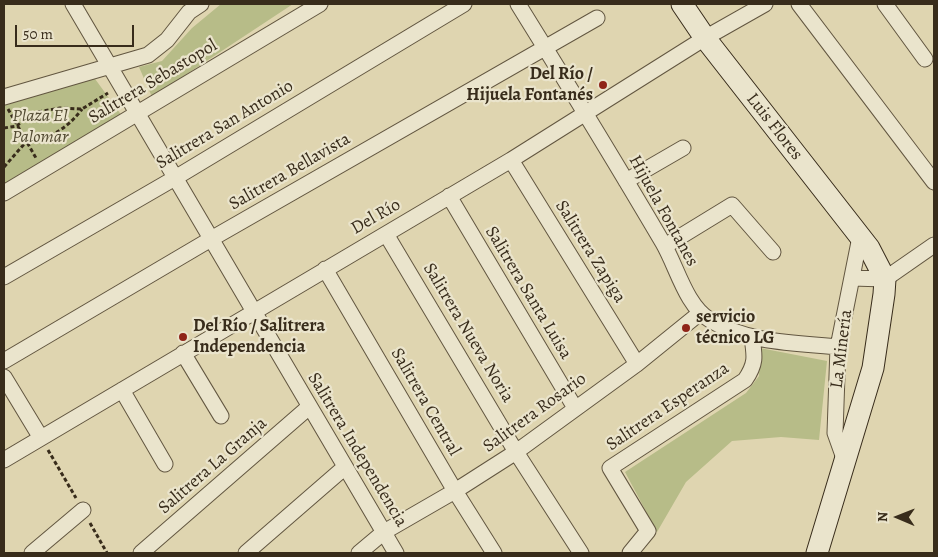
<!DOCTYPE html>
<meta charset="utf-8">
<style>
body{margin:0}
#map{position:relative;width:938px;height:557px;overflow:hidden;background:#dfd5b0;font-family:Alegreya,serif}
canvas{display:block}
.frame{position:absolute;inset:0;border:5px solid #382c1b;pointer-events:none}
.north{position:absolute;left:873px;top:492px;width:50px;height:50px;-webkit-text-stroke:4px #eae4cc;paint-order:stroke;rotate:271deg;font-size:14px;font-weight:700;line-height:20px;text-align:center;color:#382c1b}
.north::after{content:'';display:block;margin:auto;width:18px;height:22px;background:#382c1b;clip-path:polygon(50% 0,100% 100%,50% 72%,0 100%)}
.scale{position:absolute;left:15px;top:25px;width:119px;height:22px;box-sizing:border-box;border:2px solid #382c1b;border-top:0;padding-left:6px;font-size:15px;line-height:18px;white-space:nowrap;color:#382c1b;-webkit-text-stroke:4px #eae4cc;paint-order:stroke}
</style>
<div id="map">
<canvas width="938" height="557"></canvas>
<div class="frame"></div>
<div class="north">N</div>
<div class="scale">50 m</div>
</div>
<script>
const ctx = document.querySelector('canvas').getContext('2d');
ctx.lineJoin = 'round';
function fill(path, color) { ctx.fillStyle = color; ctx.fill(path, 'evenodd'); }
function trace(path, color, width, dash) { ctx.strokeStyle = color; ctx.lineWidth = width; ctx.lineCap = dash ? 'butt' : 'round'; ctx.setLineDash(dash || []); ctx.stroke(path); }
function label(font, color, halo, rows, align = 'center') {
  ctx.font = font + ' Alegreya,serif'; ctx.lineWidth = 4.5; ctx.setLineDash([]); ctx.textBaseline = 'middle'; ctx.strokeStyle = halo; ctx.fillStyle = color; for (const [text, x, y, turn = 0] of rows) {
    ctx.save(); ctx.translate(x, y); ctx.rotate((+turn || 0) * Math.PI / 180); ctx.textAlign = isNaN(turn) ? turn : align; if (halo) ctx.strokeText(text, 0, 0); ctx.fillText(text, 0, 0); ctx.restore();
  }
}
fill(new Path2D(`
 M221,4H293L152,97L139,67L162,61L192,28Z
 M90,72L125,120L4,190V104Z
 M760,348L827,361L819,440L781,437L732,441L686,482L657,532L625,472L746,393L759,376Z`), '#b7bc88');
const street = new Path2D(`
 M73,4L396,553
 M518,4C567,83 616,163 663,243C677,267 686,306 710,320C748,343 795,343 838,347
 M799,4L934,182
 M885,4L925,59
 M4,97L148,55L167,40L189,12L201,4
 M511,160L637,364
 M626,181L683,148
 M4,193L320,4
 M449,196L575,408
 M386,234L516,452L581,553
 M665,246L732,205L773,252
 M325,269L455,491L494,553
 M4,277L175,178L464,4
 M852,278L885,279L934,245
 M183,353L221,416
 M4,361L211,239L597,18
 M4,377L41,438
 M122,390L165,464
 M4,460L511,160L705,38L765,4
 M845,461L835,433L838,347L860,237
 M32,553L83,510
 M141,553L309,407
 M246,553L345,467
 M359,553L384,532L455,491L516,452L637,364L700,313
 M630,553L648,531L610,468L745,380C756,364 755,357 752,338`);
const secondary = new Path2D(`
 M682,4L705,38L869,248L885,279L884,294L873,368L817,553`);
trace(street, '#625640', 17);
trace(secondary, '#382c1b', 23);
trace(new Path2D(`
 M8,109L36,158
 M4,128L17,126L25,118L38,112L60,108L82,109L108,93
 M4,167L26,142C50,139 68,128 82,109
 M48,450L76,498
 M90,523L107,553`), '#382c1b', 3, [4, 2.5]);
trace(street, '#eae4cc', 15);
trace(secondary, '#eae4cc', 21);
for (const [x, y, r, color] of [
 [603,85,5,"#8f2418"],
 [686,328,5,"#8f2418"],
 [183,337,5,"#8f2418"]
]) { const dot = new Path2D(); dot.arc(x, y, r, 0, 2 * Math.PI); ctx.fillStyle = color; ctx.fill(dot); trace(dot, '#eae4cc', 2); }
label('bold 18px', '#382c1b', '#eae4cc', [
 ["Del Río /",593,75,"right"],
 ["Hijuela Fontanés",593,96,"right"],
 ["servicio",696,318],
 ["técnico LG",696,339],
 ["Del Río / Salitrera",193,327],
 ["Independencia",193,348]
], 'left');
label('18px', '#382c1b', '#eae4cc', [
 ["Salitrera Sebastopol",153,82,-31],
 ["Salitrera San Antonio",225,125,-31],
 ["Luis Flores",774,127,52],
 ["Salitrera Bellavista",290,172,-30],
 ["Hijuela Fontanes",663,211,61],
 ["Del Río",376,217,-30],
 ["Salitrera Zapiga",590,252,58],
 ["Salitrera Santa Luisa",528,293,59],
 ["Salitrera Nueva Noria",468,333,59],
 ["La Minería",842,349,-83],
 ["Salitrera Central",425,402,60],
 ["Salitrera Esperanza",668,407,-34],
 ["Salitrera Rosario",535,413,-36],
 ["Salitrera Independencia",357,450,59],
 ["Salitrera La Granja",213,466,-41]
]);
label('italic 18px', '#514931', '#eae4cc', [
 ["Plaza El",40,117],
 ["Palomar",40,138]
]);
</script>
